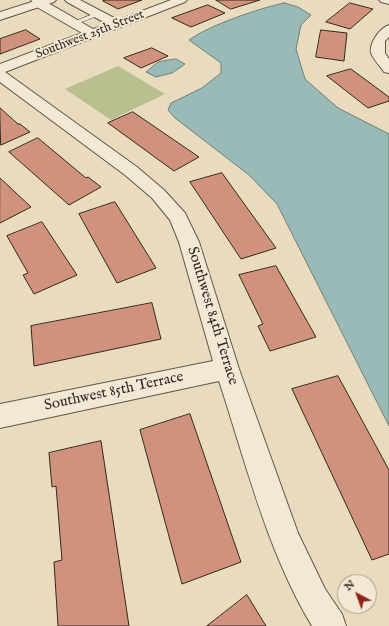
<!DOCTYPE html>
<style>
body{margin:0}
#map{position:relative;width:389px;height:626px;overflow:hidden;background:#e9dbbe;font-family:"IM FELL English",serif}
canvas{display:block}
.north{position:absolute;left:337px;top:574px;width:40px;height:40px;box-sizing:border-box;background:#f1e8d5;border:1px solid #a69c8c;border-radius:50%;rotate:319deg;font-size:11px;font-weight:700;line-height:16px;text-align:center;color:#35291e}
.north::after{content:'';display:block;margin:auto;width:14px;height:18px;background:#8f2418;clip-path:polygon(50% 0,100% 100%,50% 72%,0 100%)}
</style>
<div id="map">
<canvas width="389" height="626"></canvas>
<div class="north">N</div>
</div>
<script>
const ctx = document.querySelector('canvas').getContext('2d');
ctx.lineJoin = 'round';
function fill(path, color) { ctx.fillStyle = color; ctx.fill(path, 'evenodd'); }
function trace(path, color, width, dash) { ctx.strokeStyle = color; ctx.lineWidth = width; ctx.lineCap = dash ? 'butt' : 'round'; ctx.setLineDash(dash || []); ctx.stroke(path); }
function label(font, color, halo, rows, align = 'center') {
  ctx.font = font + ' "IM FELL English",serif'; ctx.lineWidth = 4; ctx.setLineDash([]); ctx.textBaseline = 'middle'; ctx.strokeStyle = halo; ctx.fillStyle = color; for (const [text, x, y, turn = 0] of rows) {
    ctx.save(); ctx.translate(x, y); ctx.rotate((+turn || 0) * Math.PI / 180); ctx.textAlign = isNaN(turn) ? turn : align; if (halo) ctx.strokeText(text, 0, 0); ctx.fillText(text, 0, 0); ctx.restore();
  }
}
fill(new Path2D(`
 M118,66L165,94L111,120L65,89Z`), '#babf8f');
const water = new Path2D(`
 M284,3L298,7L311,15L301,25L296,49L305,79L338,108L389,134V426L277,204L249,175L175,118L168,110L171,103L202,88L221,73V63L189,40C210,25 257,9 284,3Z
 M176,59L185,64L172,73L156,77L146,72L158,62Z`);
fill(water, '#99bab7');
trace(water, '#71807a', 1);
const building = new Path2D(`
 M106,0H142L118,9L103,1Z
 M216,0H260L231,9Z
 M350,3L373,9L350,29L326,22Z
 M208,5L225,13L191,27L172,18Z
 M26,30L40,39L0,54V39Z
 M321,30L347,33L344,61L316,57Z
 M152,48L168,56L141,68L124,58Z
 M351,69L389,97V101L368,108L327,76Z
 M0,108L18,124H20L30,132L1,145Z
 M133,112L199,157L174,171L108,123Z
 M38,138L86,178L88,177L101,187L69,205L9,152Z
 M222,173L276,248L241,259L190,182Z
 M0,178L31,207L0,223Z
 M115,202L156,268L117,283L79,214Z
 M42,222L77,275L34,294L23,275L28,273L7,236Z
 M276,266L316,337L270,351L258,326L263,324L239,275Z
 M152,303L161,339L34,366L31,326Z
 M338,376L389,470V554L372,560L292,389Z
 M190,414L241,562L182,584L140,430Z
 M101,441L129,626H58L54,562L62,560L56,486L52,487L49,453Z
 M247,595L266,626H207Z`);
fill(building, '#d0927c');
trace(building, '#35291e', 1);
const service = new Path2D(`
 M98,12L101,14L100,15L76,24L71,23Z`);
const minor = new Path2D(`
 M31,0H43L93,29L107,24L67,2L65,0H80L118,20L171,0H187L185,2L5,72L137,167L164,190L185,213L199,242L239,369L298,533L325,589L342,614L346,626H312C267,551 246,463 219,381L0,428V404L213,361L179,242L170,220L152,198L125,175L0,82V64L82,33L35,6Z
 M379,0H389V4L381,2Z
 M389,25V37L385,41V53L389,59V73L384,72C381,67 373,59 371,53C369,43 380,28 389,25Z`);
const tertiary = new Path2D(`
 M38,0H56L54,2L0,20V12Z`);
trace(service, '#625646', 1);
trace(minor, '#625646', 2);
trace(tertiary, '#625646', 2);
fill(service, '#f1e8d5');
fill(minor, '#f1e8d5');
fill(tertiary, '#f1e8d5');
label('13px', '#35291e', '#f1e8d5', [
 ["Southwest 25th Street",90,35,-21]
]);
label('15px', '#35291e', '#f1e8d5', [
 ["Southwest 84th Terrace",212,316,73],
 ["Southwest 85th Terrace",114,392,-12]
]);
</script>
